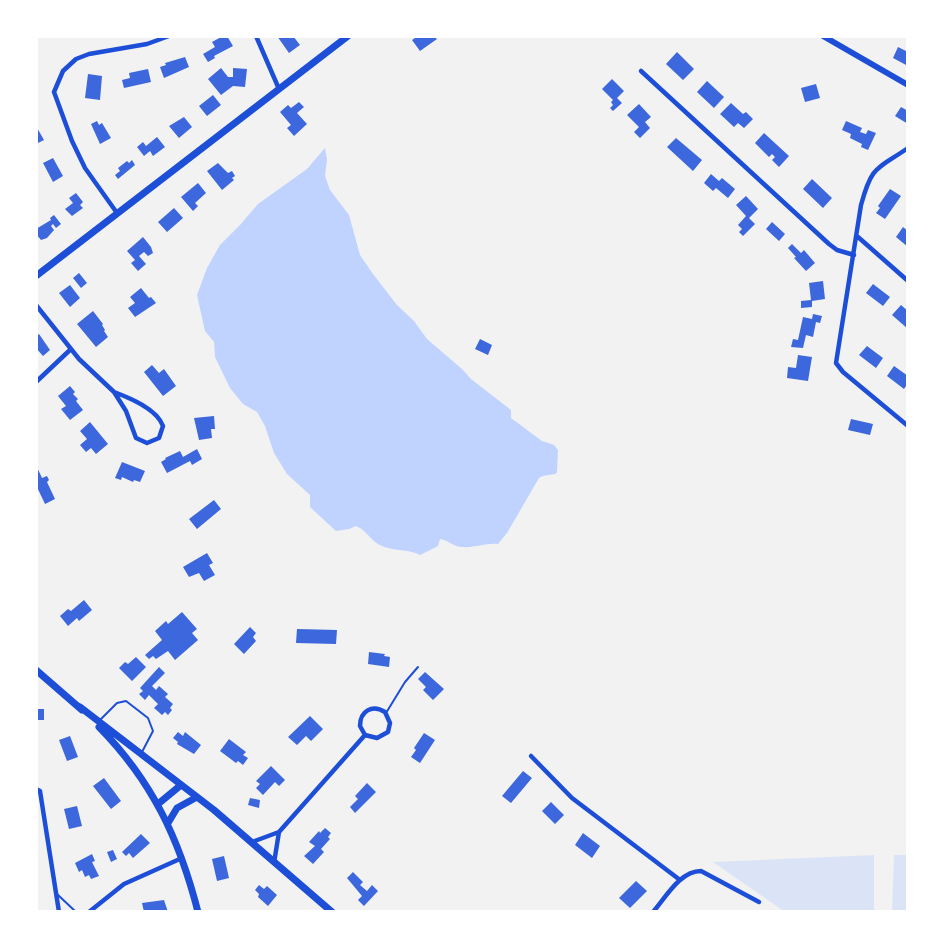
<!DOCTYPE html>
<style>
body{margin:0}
#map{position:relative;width:944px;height:948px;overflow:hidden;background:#f2f2f2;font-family:"PT Sans Narrow",sans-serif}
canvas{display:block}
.frame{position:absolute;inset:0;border:38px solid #fff;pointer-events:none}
</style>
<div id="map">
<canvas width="944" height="948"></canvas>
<div class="frame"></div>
</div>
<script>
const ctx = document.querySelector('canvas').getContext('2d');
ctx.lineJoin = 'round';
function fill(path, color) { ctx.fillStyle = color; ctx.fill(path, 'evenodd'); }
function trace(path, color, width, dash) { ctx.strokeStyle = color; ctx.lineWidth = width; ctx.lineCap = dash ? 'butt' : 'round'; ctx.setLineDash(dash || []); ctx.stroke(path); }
fill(new Path2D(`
 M874,855V912H785L713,862Z
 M894,855H908V912H892Z`), '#dbe4f7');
fill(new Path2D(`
 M325,148L327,159L325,176L330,190L349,215L360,255L373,274L397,305L414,321L427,339L462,369L471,379L511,410V418L542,441L554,445L558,450L557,473C551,476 544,474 539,478L507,533L498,544C486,543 474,548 463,547C453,547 449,540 440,539L438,546L420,555C407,548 391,552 378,544C370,539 366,530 356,526L349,529L336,531L310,507V495L287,474L274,453L265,426L257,412L243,404L230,388L215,357L214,342L205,331L197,295L207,268L220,245L240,225L258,204L307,169Z`), '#bfd3fe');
fill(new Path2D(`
 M223,36H227L233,46L214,56L215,58L208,62L203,54L215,47L212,42Z
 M277,36H293L300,45L289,53Z
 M418,36H434L437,39L420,51L412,40Z
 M898,47L908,52V66L893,58Z
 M677,52L694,69L683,80L666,64Z
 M185,57L189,67L164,78L160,67L166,65L165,63Z
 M221,68L228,77H233V68L247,69L245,87L233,86L221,95L208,79Z
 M148,69L151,82L124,88L122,80L130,78L129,73Z
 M88,74L102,76L100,100L85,98Z
 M612,79L624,91L617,98L622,103L613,111L610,108L613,105L611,102L613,100L602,89Z
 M707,81L724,97L714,108L697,92Z
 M816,84L820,98L805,102L801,88Z
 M213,95L221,105L207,116L199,106Z
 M299,102L304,107L297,113L307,124L294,136L287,128L291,125L280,112L288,105L291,108Z
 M731,103L743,114L746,112L753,119L744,128L738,123L734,127L720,114Z
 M639,104L651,117L645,122L650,128L640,138L634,132L639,127L627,115Z
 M901,107L908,111V124L895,116Z
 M184,117L192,127L179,138L169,126Z
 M97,121L99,125L102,123L111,138L100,144L91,124Z
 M846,121L862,128L860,132L866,134L868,130L876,133L868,150L861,147L862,144L850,138L851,134L842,130Z
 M36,126L44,140L36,144Z
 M764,133L789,156L779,167L772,160L775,157L772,154L769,157L755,143Z
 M157,137L165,147L153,156L150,151L144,156L137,147L143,142L146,146Z
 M676,138L702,160L693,171L667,147Z
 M53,158L63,176L53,182L43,163Z
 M132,160L135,165L118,179L115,175L120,171L118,168L127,161L129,163Z
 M218,163L228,173L232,171L235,176L232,178L234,180L222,190L207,171Z
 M711,174L719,181L722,178L735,189L728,198L716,188L713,191L704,183Z
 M812,179L832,198L823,208L803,189Z
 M198,183L206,193L195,203L198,206L193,211L181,197Z
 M890,189L901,196L885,219L876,213L880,208L878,206Z
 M76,193L83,202L80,205L83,208L72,216L65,209L73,203L69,198Z
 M746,196L758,209L749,218L755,224L743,236L739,232L742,229L738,225L746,216L736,205Z
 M174,208L183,218L167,232L158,222Z
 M54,215L61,224L56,228L53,224L51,226L54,230L47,238L41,240L36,234V229L51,220L50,218Z
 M772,222L785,234L779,241L766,229Z
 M903,227L908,231V247L896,237Z
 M143,237L151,247L153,253L148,256L144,252L139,256L146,264L138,271L131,263L135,260L127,251Z
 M792,244L801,253L804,250L815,263L806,271L794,258L796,257L788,248Z
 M79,273L87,283L81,288L73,278Z
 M823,281L825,299L812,301V307L801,308V301L811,300L809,283Z
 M873,284L890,297L883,306L866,293Z
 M70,285L80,298L70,307L59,293Z
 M141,288L149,298L151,297L156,303L135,317L128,308L135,303L130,297Z
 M901,305L908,311V329L892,315Z
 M93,311L103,324L102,325L105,330L104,331L108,337L96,347L77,324Z
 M813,314L822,316L820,323L816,322L813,337L806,335L803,348L791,347L793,339L798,340L803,317L812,319Z
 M39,334L50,350L43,356L36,348L38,347L36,337Z
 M480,339L492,345L488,355L475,349Z
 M867,346L883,358L876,368L859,355Z
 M798,355L812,357L808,381L787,378L788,367L796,368Z
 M152,365L159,373L164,369L176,386L163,396L144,372Z
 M894,366L908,376V383L904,389L887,376Z
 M70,386L75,392L73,394L78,399L76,401L83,410L70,420L61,409L66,406L58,396Z
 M214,416L215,429H211L212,438L199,440L194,418Z
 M851,419L873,424L870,435L848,430Z
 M90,422L108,444L96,454L91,448L86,452L80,445L87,439L80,431Z
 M197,449L202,459L192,465L190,461L167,473L161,462L166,459L165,458L180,451L183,457Z
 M122,462L145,471L140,482L134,480L133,482L122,477L121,480L115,478Z
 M36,465L42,478L47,476L49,480L47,482L55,499L45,504L36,485Z
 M214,500L221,509L197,529L189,519Z
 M207,553L213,563L209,565L215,575L204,581L199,573L189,577L183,567Z
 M84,600L92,610L79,621L77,618L68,626L60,616L68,609L71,611Z
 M182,612L197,629L192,633L198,640L175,660L168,651L156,659L153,656L149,659L145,655L162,640L155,631L166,621L168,624Z
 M250,627L256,633L253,637L256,641L244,654L234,644Z
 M297,629L337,630L336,644L296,643Z
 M369,652L385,654L384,656L390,657L389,667L368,664Z
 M136,657L146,667L132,681L119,668L125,662L128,664Z
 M159,667L165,673L152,686L156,690L159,686L168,694L165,697L173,704L170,708L172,710L168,715L165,712L162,715L154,708L158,704L149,695L145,700L139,694L143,691L140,688Z
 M425,672L444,689L433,700L423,690L426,687L418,679Z
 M36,709H44V720H36Z
 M310,716L323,729L311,741L306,736L297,745L288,737Z
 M178,732L183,736L185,732L201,745L194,754L177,744L178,742L173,738Z
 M424,733L435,740L420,763L411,757L416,750L414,748Z
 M70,736L78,757L67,761L59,740Z
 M229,739L246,752L243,755L248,758L243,765L238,761L236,763L220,751Z
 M271,766L285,780L279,786L275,782L263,795L256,788L260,784L256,781Z
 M523,771L532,778L511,803L502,796Z
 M104,778L121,801L111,809L93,786Z
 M367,783L376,792L355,813L350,807L358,799L355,796Z
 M250,798L260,800L259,808L248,805Z
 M551,802L564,815L555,824L542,811Z
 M77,806L82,826L69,829L64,809Z
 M325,828L331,833L328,837L330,839L321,849L324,852L313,864L304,856L315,846L309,842L319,831L320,833Z
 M583,833L600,846L592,858L575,845Z
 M141,834L150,843L133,858L129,853L126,856L122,852Z
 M113,850L117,859L111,862L107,852Z
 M92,854L95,861L92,862L99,876L91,879L89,875L85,877L82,870L79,872L75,863Z
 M224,856L229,878L217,881L212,859Z
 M353,872L363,882L360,885L367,891L372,885L378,891L364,906L358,900L362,896L347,878Z
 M636,881L647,891L630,908L619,898Z
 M259,885L264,889L267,886L277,895L268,906L258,897L259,894L255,890Z
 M164,900L168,912H144L142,903Z`), '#3d67dc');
trace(new Path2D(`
 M386,713L405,682L418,667
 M100,720L117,703L126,701L148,718L153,731L142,752
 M57,894L76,912`), '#1d4ed8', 2);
trace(new Path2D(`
 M256,36L279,89
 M641,71L829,244L837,250L854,255
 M908,148C876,170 872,165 861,205L836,363L843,372L908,426
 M117,213L85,168L72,141L54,92L63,71L76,59L89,54L147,44L169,36
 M858,237L908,281
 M36,305L79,359L114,392L126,411L136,438L147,443L159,438L163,426C157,409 130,398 114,392
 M36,382L71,349
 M531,756L572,798L680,880
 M36,789L40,791L59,912
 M252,842L279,832L365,735L360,726C360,711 372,704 385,712L390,723L388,732L377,738L365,735
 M274,863L279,832
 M89,912L124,884L182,858
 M653,912C666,897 680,871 701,871L759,902`), '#1d4ed8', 4.5);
trace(new Path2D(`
 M823,36L908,85`), '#1d4ed8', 6);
trace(new Path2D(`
 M36,276L348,36
 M36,670L82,710
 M80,707L214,810L332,912
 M99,727C152,781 179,838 198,912
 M158,804L181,785
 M168,823L177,808L197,797`), '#1d4ed8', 7);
</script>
